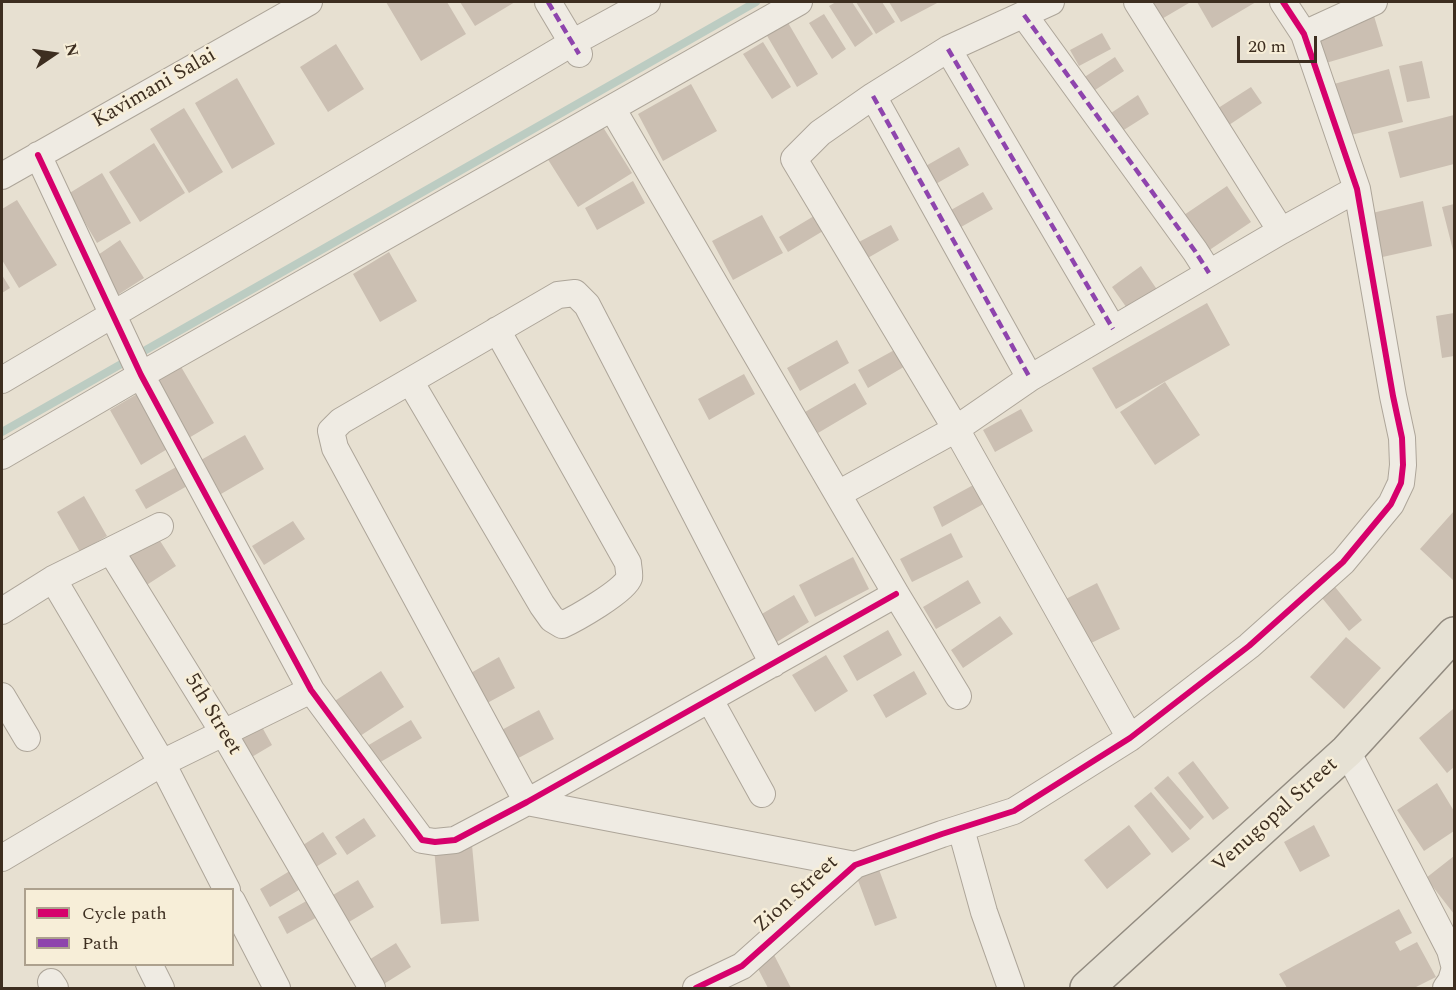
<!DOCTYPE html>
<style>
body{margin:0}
#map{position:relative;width:1456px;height:990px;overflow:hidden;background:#e7e0d1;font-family:Spectral,serif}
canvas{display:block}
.frame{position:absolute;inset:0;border:3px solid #3d2e20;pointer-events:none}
.legend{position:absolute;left:24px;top:888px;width:210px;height:78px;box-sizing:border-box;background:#f7eed8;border:2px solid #ada18e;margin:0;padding:8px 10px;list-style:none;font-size:18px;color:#3d2e20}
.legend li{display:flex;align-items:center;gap:12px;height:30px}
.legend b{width:30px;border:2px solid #ada18e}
.north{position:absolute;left:24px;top:24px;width:60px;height:60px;-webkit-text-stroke:4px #f7eed8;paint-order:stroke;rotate:77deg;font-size:16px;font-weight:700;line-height:24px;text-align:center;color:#3d2e20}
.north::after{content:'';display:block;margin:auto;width:21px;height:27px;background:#3d2e20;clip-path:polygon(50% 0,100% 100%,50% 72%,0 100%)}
.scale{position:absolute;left:1237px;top:36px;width:80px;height:27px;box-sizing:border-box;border:3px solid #3d2e20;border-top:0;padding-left:8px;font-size:18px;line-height:21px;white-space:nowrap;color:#3d2e20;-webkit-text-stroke:4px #f7eed8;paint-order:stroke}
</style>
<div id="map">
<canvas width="1456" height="990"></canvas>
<div class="frame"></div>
<ul class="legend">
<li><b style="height:8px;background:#d6006c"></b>Cycle path</li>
<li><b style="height:8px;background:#8e44ad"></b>Path</li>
</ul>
<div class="north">N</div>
<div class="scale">20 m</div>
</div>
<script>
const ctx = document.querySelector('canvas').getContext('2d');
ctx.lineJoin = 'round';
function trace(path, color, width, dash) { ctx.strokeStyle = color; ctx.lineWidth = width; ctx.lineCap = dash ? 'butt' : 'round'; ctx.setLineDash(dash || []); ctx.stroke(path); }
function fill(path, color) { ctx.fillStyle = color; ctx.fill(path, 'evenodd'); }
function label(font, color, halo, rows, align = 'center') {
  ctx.font = font + ' Spectral,serif'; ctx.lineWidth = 5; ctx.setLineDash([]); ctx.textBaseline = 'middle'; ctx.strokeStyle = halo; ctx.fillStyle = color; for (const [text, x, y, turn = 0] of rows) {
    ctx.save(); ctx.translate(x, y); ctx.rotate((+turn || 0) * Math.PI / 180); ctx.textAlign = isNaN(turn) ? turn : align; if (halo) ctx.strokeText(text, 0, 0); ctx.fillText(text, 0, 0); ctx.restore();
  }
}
trace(new Path2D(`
 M2,432L756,2`), '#bcccc2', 8);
fill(new Path2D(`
 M386,2H447L466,34L421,61Z
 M460,2H515L475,26Z
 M836,2H852L873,34L855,47L829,6Z
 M856,2H882L895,22L876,34Z
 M889,2H939L901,22Z
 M1149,2H1188L1189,3L1160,20Z
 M1197,2H1256L1212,28Z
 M824,14L846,49L832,59L809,23Z
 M1374,16L1383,46L1326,63L1317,34Z
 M787,21L818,74L797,87L766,34Z
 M1102,33L1111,49L1079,66L1070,50Z
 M763,42L791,87L772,99L743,54Z
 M336,44L364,89L328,112L300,67Z
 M1115,57L1124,71L1092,92L1083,78Z
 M1422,61L1430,98L1407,102L1399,66Z
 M1389,69L1403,122L1347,136L1334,84Z
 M237,78L275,144L232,169L195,103Z
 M691,84L717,131L663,161L638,114Z
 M1251,87L1262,103L1223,129L1212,112Z
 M1138,95L1149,114L1119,133L1108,115Z
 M184,108L223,172L189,193L150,129Z
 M1454,115V164L1400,178L1388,132Z
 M601,124L632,173L578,207L547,158Z
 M154,143L185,193L140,222L109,172Z
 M959,147L969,165L934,185L924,167Z
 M102,173L131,223L97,243L68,194Z
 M633,181L645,203L597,230L585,208Z
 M1227,186L1251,222L1208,251L1184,215Z
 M983,192L993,209L961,227L951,210Z
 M17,200L57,265L19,288L2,260V209Z
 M1423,201L1432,246L1378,258L1368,214Z
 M1454,204V254L1442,207Z
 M819,213L828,228L788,252L779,237Z
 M762,215L783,253L733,280L712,241Z
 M891,225L899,240L866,259L857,243Z
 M120,240L144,278L116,296L92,259Z
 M389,252L417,301L380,322L353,274Z
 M1141,266L1158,291L1129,311L1112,287Z
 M2,275L10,288L2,293Z
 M1207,303L1230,345L1116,409L1092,368Z
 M1454,313V356L1442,358L1436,316Z
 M837,340L849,363L800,391L787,368Z
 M898,348L907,365L868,388L858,370Z
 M180,365L214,423L187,439L153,382Z
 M744,374L755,394L709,420L698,399Z
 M1165,382L1200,435L1155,465L1120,412Z
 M855,383L867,404L818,433L805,412Z
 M137,394L169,448L141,465L110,410Z
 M1021,409L1033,431L995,452L983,430Z
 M245,435L264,469L221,494L201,460Z
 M178,466L189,485L146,509L135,490Z
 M977,483L987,502L942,527L933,507Z
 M84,496L107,536L80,552L57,512Z
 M1454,511V581L1420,549Z
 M293,521L305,539L264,565L252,546Z
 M951,533L963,557L912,582L900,559Z
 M157,536L176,566L142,588L123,559Z
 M853,557L869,589L815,617L799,585Z
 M968,580L981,603L936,629L923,607Z
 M1331,582L1362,620L1349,631L1318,593Z
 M1097,583L1120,629L1085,646L1062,601Z
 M794,595L809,622L772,645L755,618Z
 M1000,616L1013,634L963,668L951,650Z
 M888,630L902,655L857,681L843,656Z
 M1346,637L1381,668L1344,709L1310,677Z
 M826,655L848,691L815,712L792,675Z
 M499,657L515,688L478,708L462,678Z
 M381,671L404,707L354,740L330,704Z
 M914,671L927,694L886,718L873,695Z
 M1453,709L1454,767L1447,773L1419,738Z
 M539,710L554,739L511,762L496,733Z
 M411,720L422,738L377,764L367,746Z
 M262,727L272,745L245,761L234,742Z
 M1193,761L1229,808L1213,820L1178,773Z
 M1168,776L1204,817L1190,830L1154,788Z
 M1437,783L1454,811V831L1424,851L1397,810Z
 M1151,792L1190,839L1172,853L1134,806Z
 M364,818L376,836L347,855L335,837Z
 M1129,825L1151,854L1107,889L1084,860Z
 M1314,825L1330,856L1300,872L1284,842Z
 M323,832L337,854L311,870L297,849Z
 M472,845L479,921L441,924L434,848Z
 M1454,856V914L1426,878Z
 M878,867L897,918L875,926L856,875Z
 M293,869L304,887L270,907L260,889Z
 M358,880L374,907L344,925L328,898Z
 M310,899L319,916L287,934L278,917Z
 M1399,909L1412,933L1395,942L1400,951L1417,942L1436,977L1414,988H1287L1279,974Z
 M396,943L411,967L379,987L364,963Z
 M772,951L791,988H768L754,961Z`), '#cbbfb2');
const minor = new Path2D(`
 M548,2L579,54
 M1051,2L948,49L873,96L820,133L794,159L956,429L1130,738
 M1137,2L1281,231L1357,189
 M1024,15L1195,251L1209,273
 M1304,34L1374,2
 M948,49L1113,329
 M873,96L1030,378
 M612,108L896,594L958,696
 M38,155L141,375L311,690L422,840L435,842L455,840L527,802L896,594
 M2,176L309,2
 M2,380L572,43L647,2
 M410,381L542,605L552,619L562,625C575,619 625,591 629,578C630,574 628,567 628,563L497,330
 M2,456L141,375L799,2
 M838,494L956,429L1030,378L1281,231
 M111,551L223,732L372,988
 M53,579L162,763L227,890
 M2,611L53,579L160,526
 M2,696L27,738
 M710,700L762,794
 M1347,751L1450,950L1454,965
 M527,802L335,448L331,431L341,421L558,295L575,293L587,305L773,664
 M527,802L855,865
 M961,829L984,912L1011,988
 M2,858L162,763L311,690
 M232,901L277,988
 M149,964L161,988
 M51,982L55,988
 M696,988L742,966L855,865L942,834L1014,811L1130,738L1249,646L1343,562L1391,504L1401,483L1403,465L1402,438L1393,396L1357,189L1304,34L1283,2
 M1446,988L1451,981L1454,971`);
const major = new Path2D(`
 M1087,988L1347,751L1454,634`);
trace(minor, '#ada599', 28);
trace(major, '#928b80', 36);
trace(minor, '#efebe3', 26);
trace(major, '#e6e1d4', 33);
trace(new Path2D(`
 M548,2L579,54
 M1024,15L1195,251L1209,273
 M948,49L1113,329
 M873,96L1030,378`), '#8e44ad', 4.5, [9, 4.5]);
trace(new Path2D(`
 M38,155L141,375L311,690L422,840L435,842L455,840L527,802L896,594
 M696,988L742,966L855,865L942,834L1014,811L1130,738L1249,646L1343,562L1391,504L1401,483L1403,465L1402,438L1393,396L1357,189L1304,34L1283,2`), '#d6006c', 6);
label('21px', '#3d2e20', '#f7eed8', [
 ["Kavimani Salai",155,89,-30],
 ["5th Street",212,715,59],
 ["Venugopal Street",1276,816,-42],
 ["Zion Street",797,895,-42]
]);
</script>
